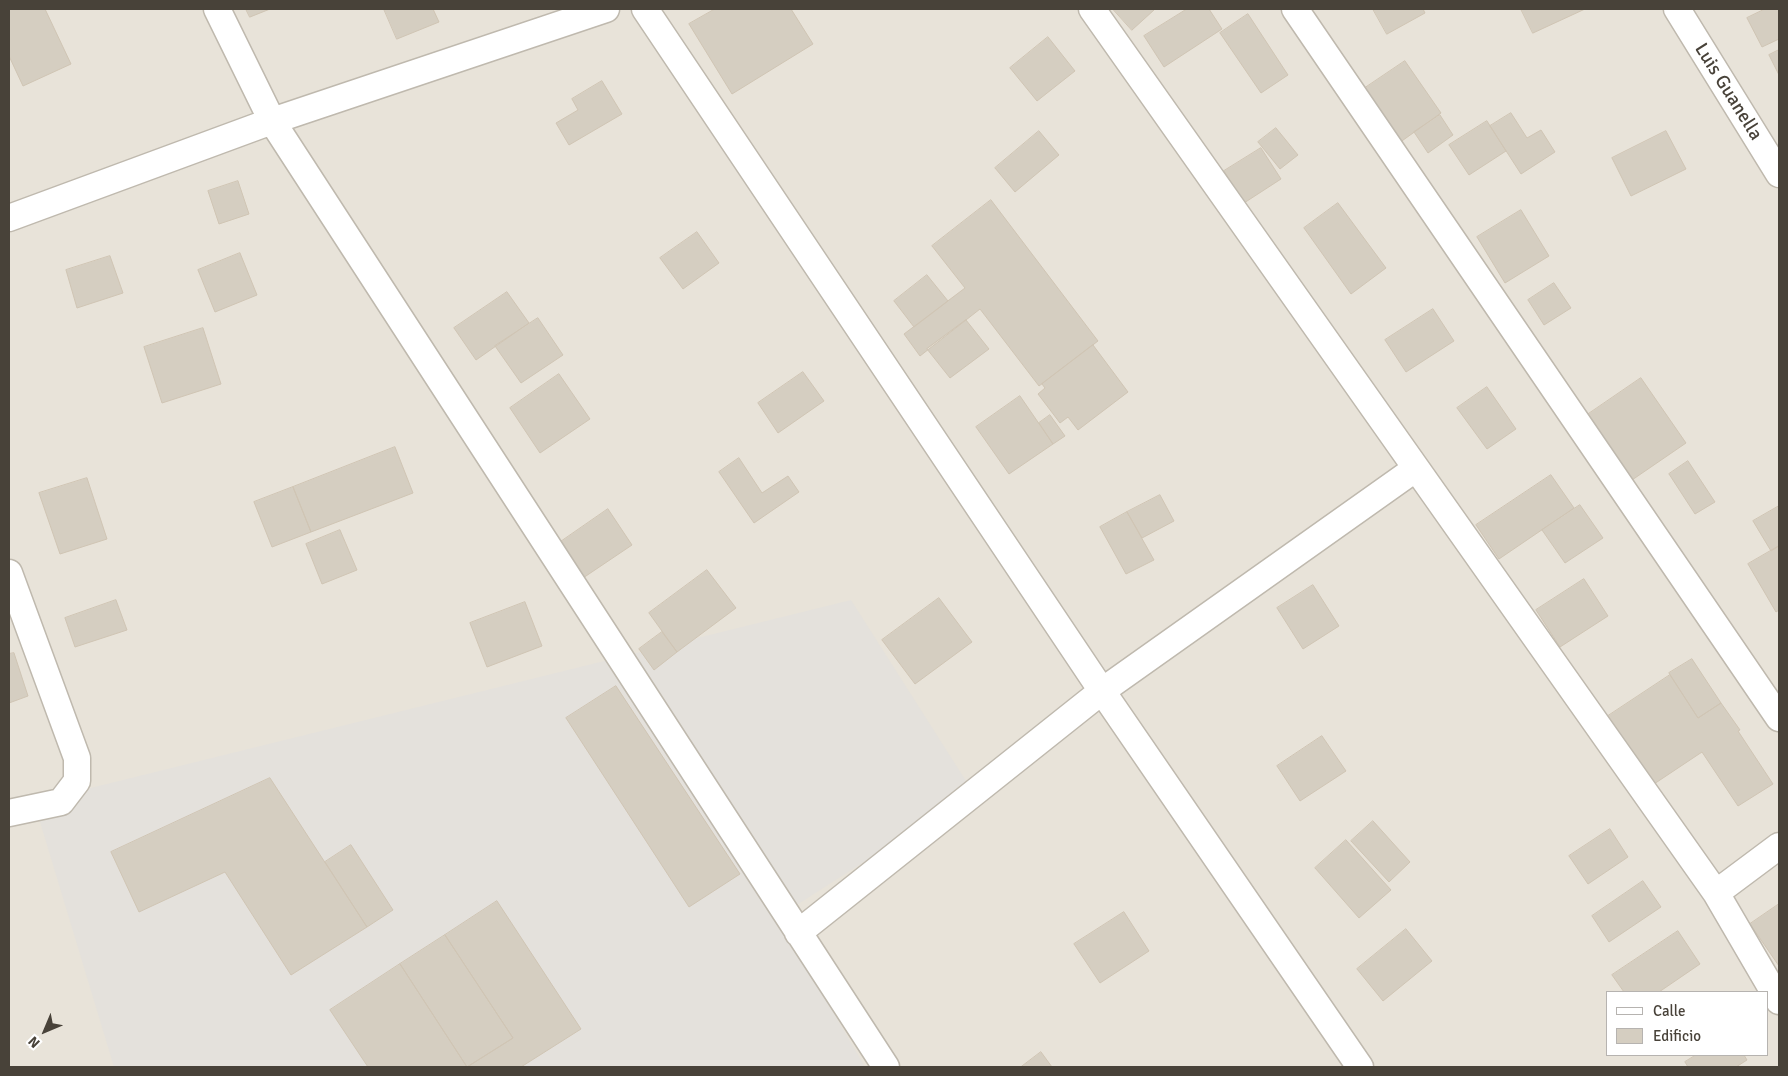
<!DOCTYPE html>
<style>
body{margin:0}
#map{position:relative;width:1788px;height:1076px;overflow:hidden;background:#f4f2eb;font-family:Signika,sans-serif}
canvas{display:block}
.frame{position:absolute;inset:0;border:10px solid #484239;pointer-events:none}
.legend{position:absolute;left:1606px;top:991px;width:162px;height:65px;box-sizing:border-box;background:#fff;border:1px solid #b6b3b0;margin:0;padding:6px 9px;list-style:none;font-size:15px;color:#484239}
.legend li{display:flex;align-items:center;gap:10px;height:25px}
.legend b{width:25px;border:1px solid #b6b3b0}
.north{position:absolute;left:20px;top:1006px;width:50px;height:50px;-webkit-text-stroke:4px #fff;paint-order:stroke;rotate:225deg;font-size:14px;font-weight:700;line-height:20px;text-align:center;color:#484239}
.north::after{content:'';display:block;margin:auto;width:18px;height:22px;background:#484239;clip-path:polygon(50% 0,100% 100%,50% 72%,0 100%)}
</style>
<div id="map">
<canvas width="1788" height="1076"></canvas>
<div class="frame"></div>
<ul class="legend">
<li><b style="height:6px;background:#fff"></b>Calle</li>
<li><b style="height:14px;background:#d5cec1"></b>Edificio</li>
</ul>
<div class="north">N</div>
</div>
<script>
const ctx = document.querySelector('canvas').getContext('2d');
ctx.lineJoin = 'round';
function fill(path, color) { ctx.fillStyle = color; ctx.fill(path, 'evenodd'); }
function trace(path, color, width, dash) { ctx.strokeStyle = color; ctx.lineWidth = width; ctx.lineCap = dash ? 'butt' : 'round'; ctx.setLineDash(dash || []); ctx.stroke(path); }
function label(font, color, halo, rows, align = 'center') {
  ctx.font = font + ' Signika,sans-serif'; ctx.lineWidth = 4.5; ctx.setLineDash([]); ctx.textBaseline = 'middle'; ctx.strokeStyle = halo; ctx.fillStyle = color; for (const [text, x, y, turn = 0] of rows) {
    ctx.save(); ctx.translate(x, y); ctx.rotate((+turn || 0) * Math.PI / 180); ctx.textAlign = isNaN(turn) ? turn : align; if (halo) ctx.strokeText(text, 0, 0); ctx.fillText(text, 0, 0); ctx.restore();
  }
}
fill(new Path2D(`
 M9,9H1779V1067H9ZM1607,992H1767V1055H1607Z`), '#e8e3d9');
fill(new Path2D(`
 M851,600L973,792L778,917L865,1067H114L34,802Z`), '#e4e1dc');
const building = new Path2D(`
 M9,9H45L71,64L23,86L9,56Z
 M246,9H270L250,17Z
 M384,9H433L439,22L397,39Z
 M715,9H791L813,44L732,94L689,24Z
 M1113,9H1153L1154,10L1132,30Z
 M1187,9H1209L1222,29L1164,67L1144,36Z
 M1373,9H1423L1425,13L1387,34Z
 M1521,9H1585L1533,33Z
 M1765,9H1779V39L1762,47L1747,18Z
 M1248,14L1288,75L1261,93L1220,33Z
 M1048,37L1075,71L1037,101L1010,68Z
 M1779,50V75L1769,55Z
 M1405,61L1441,113L1399,143L1362,90Z
 M602,81L622,114L569,145L556,123L578,110L572,99Z
 M1511,113L1527,138L1541,130L1555,152L1521,174L1490,126Z
 M1440,115L1453,135L1428,153L1414,132Z
 M1487,121L1506,151L1469,175L1449,145Z
 M1276,128L1298,155L1280,169L1258,142Z
 M1039,131L1059,155L1015,192L995,168Z
 M1666,131L1686,169L1631,196L1612,158Z
 M1261,148L1281,179L1244,203L1224,171Z
 M238,181L249,214L219,224L208,191Z
 M991,200L1098,341L1039,386L980,309L920,356L904,334L965,288L932,246Z
 M1338,203L1386,268L1351,294L1304,228Z
 M1521,210L1549,256L1505,283L1477,237Z
 M697,232L719,263L683,289L660,258Z
 M240,253L257,295L215,312L198,270Z
 M110,256L123,293L77,308L66,270Z
 M927,275L948,301L914,327L894,301Z
 M1554,283L1571,308L1544,325L1528,300Z
 M507,292L529,323L476,360L454,328Z
 M1433,309L1454,341L1406,372L1385,340Z
 M538,318L563,355L521,383L495,346Z
 M966,320L989,349L950,378L927,349Z
 M203,328L221,384L162,403L144,347Z
 M1093,345L1128,392L1078,430L1068,417L1060,423L1038,394L1045,388L1042,384Z
 M803,372L824,401L778,433L758,403Z
 M559,374L590,419L540,453L510,408Z
 M1641,378L1686,443L1632,480L1587,415Z
 M1487,387L1516,429L1487,449L1457,408Z
 M1020,396L1053,444L1009,474L976,427Z
 M1050,415L1065,436L1053,444L1039,423Z
 M395,447L413,493L311,532L293,487Z
 M739,458L762,493L788,476L799,492L754,523L719,472Z
 M1688,461L1715,502L1695,514L1669,474Z
 M1551,475L1574,508L1499,559L1476,525Z
 M87,478L107,539L60,554L39,493Z
 M293,487L311,532L272,547L254,502Z
 M1160,495L1174,521L1142,538L1127,512Z
 M1580,505L1603,538L1565,563L1542,530Z
 M1779,506V546L1771,551L1753,521Z
 M608,509L632,545L583,578L559,543Z
 M1127,512L1154,560L1126,574L1100,527Z
 M340,530L357,570L322,584L306,544Z
 M1779,546V610L1776,612L1748,564Z
 M707,570L736,608L677,652L649,613Z
 M1584,579L1608,616L1560,647L1536,610Z
 M1313,585L1339,626L1303,649L1277,608Z
 M939,598L972,642L915,684L882,640Z
 M116,600L127,630L75,647L65,618Z
 M525,602L542,646L487,667L470,623Z
 M662,632L677,652L654,670L639,649Z
 M14,653L28,696L9,703V654Z
 M1692,659L1721,703L1698,718L1669,673Z
 M1670,675L1698,718L1721,703L1740,730L1738,731L1773,784L1738,806L1702,752L1654,784L1608,716Z
 M616,686L740,874L689,907L566,718Z
 M1322,736L1346,771L1300,801L1277,766Z
 M270,778L367,927L291,975L225,872L139,912L111,852Z
 M1373,821L1410,862L1389,882L1351,841Z
 M1610,829L1628,857L1588,884L1569,856Z
 M1346,840L1391,890L1359,918L1315,868Z
 M351,845L393,910L367,927L325,862Z
 M1643,881L1661,907L1609,942L1592,916Z
 M497,901L581,1029L521,1067H467L513,1038L445,935Z
 M1779,904V966L1750,924Z
 M1124,912L1149,951L1100,983L1074,944Z
 M1406,929L1432,961L1383,1001L1357,969Z
 M1678,931L1700,964L1659,992H1624L1612,975Z
 M445,935L513,1038L467,1067L400,964Z
 M400,964L456,1050L467,1067H368L330,1010Z
 M1041,1052L1052,1067H1021Z
 M1696,1055H1744L1747,1060L1736,1067H1688L1685,1062Z`);
fill(building, '#d5cec1');
trace(building, '#d0c5b4', 1);
const street = new Path2D(`
 M217,9L272,121L886,1067
 M645,9L1102,691L1360,1067
 M1092,9L1716,893L1779,1001
 M1295,9L1779,718
 M1677,9L1779,174
 M9,218L272,121L606,9
 M9,573L77,758V781L61,802L9,813
 M1716,893L1779,846
 M798,933L1102,691L1415,469`);
trace(street, '#bfb9ae', 29);
trace(street, '#fff', 26);
label('19px', '#484239', '#fff', [
 ["Luis Guanella",1728,92,58]
]);
</script>
